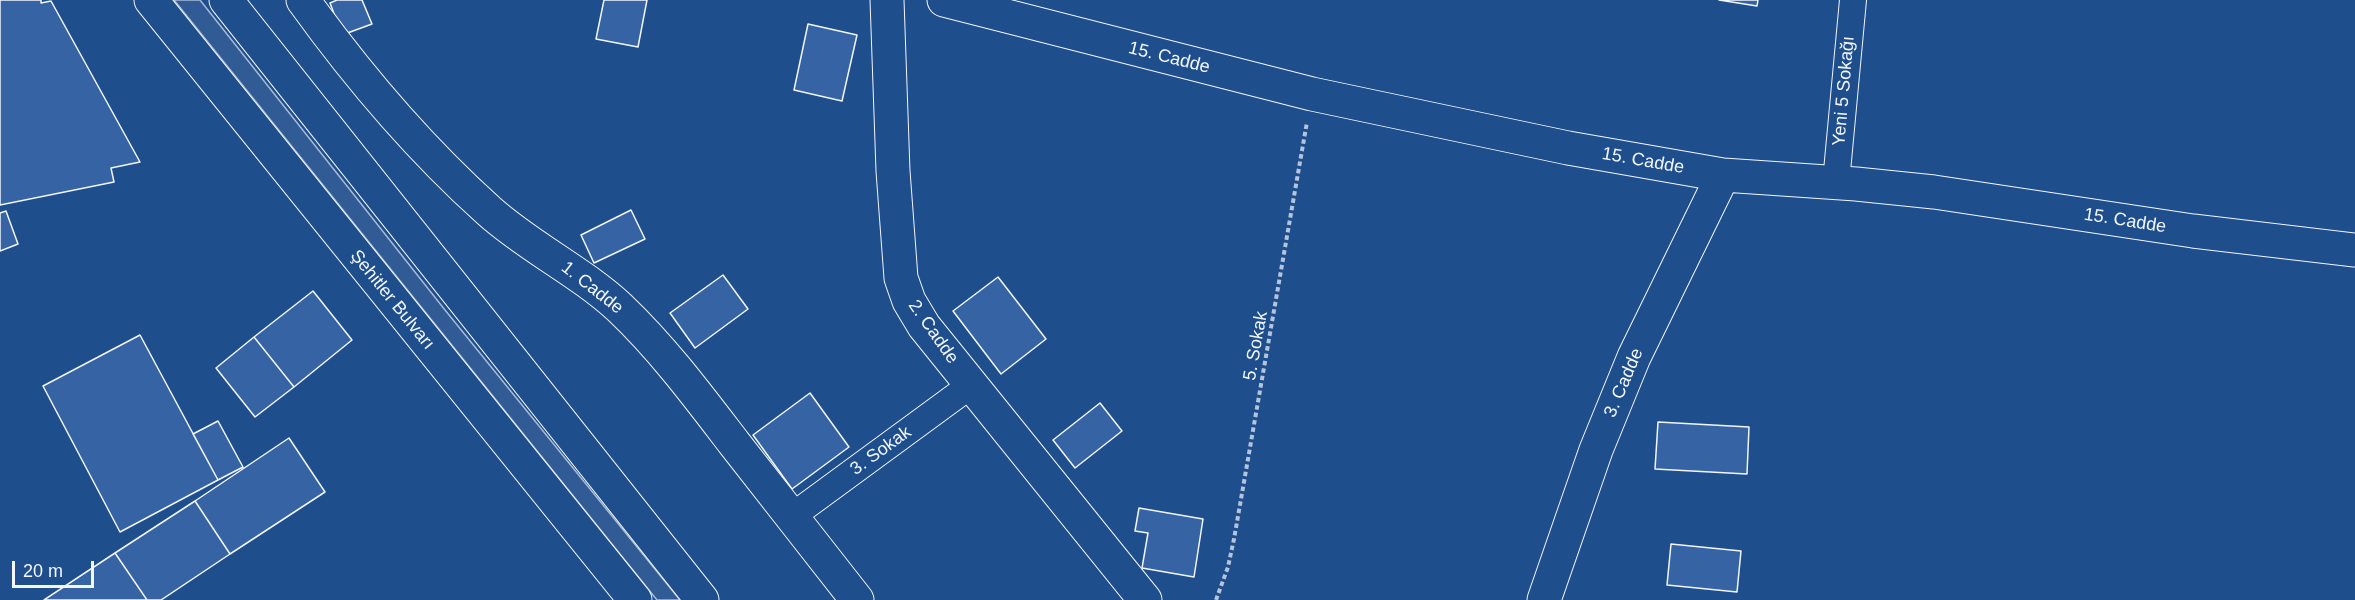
<!DOCTYPE html>
<meta charset="utf-8">
<style>
body{margin:0}
#map{position:relative;width:2355px;height:600px;overflow:hidden;background:#1f4e8c;font-family:Arial,sans-serif}
canvas{display:block}
.scale{position:absolute;left:12px;top:561px;width:82px;height:27px;box-sizing:border-box;border:3px solid #f2f6ff;border-top:0;padding-left:8px;font-size:18px;line-height:21px;white-space:nowrap;color:#f2f6ff;-webkit-text-stroke:4px #1f4e8c;paint-order:stroke}
</style>
<div id="map">
<canvas width="2355" height="600"></canvas>
<div class="scale">20 m</div>
</div>
<script>
const ctx = document.querySelector('canvas').getContext('2d');
ctx.lineJoin = 'round';
function fill(path, color) { ctx.fillStyle = color; ctx.fill(path, 'evenodd'); }
function trace(path, color, width, dash) { ctx.strokeStyle = color; ctx.lineWidth = width; ctx.lineCap = dash ? 'butt' : 'round'; ctx.setLineDash(dash || []); ctx.stroke(path); }
function label(font, color, halo, rows, align = 'center') {
  ctx.font = font + ' Arial,sans-serif'; ctx.lineWidth = 4.5; ctx.setLineDash([]); ctx.textBaseline = 'middle'; ctx.strokeStyle = halo; ctx.fillStyle = color; for (const [text, x, y, turn = 0] of rows) {
    ctx.save(); ctx.translate(x, y); ctx.rotate((+turn || 0) * Math.PI / 180); ctx.textAlign = isNaN(turn) ? turn : align; if (halo) ctx.strokeText(text, 0, 0); ctx.fillText(text, 0, 0); ctx.restore();
  }
}
const built = new Path2D(`
 M174,0H200L445,310L680,600H657Z`);
fill(built, '#305b95');
trace(built, '#a8bbd7', 1.5);
const building = new Path2D(`
 M0,0H41V3L51,1L140,162L111,168L114,182L0,205Z
 M337,0H362L372,24L342,35L330,3Z
 M604,0H647L638,47L596,39Z
 M1719,0H1758L1757,6Z
 M808,24L857,35L842,101L794,90Z
 M631,210L645,239L594,263L581,235Z
 M6,211L18,244L0,251V213Z
 M723,275L748,309L695,348L670,313Z
 M998,277L1046,339L1001,374L953,311Z
 M313,291L352,340L294,387L254,337Z
 M140,335L218,480L120,532L43,386Z
 M254,337L294,387L255,417L216,368Z
 M810,393L849,447L792,489L753,435Z
 M1100,403L1122,431L1075,468L1053,440Z
 M218,421L243,467L218,480L193,434Z
 M1658,422L1749,427L1747,474L1655,469Z
 M289,438L325,492L230,554L195,501Z
 M195,501L230,554L161,600H147L115,553Z
 M1139,508L1203,519L1194,577L1142,568L1148,533L1135,531Z
 M1671,544L1741,551L1737,592L1667,585Z
 M115,553L147,600H44Z`);
fill(building, '#3563a3');
trace(building, '#f2f6ff', 1.5);
const street = new Path2D(`
 M1836,182L1853,0
 M791,517L971,385`);
const secondary = new Path2D(`
 M303,0C357,75 420,149 489,211C529,247 580,271 620,308C663,349 698,396 734,443C775,495 816,548 857,600
 M887,0L893,171L901,278L909,301L924,326L1145,600
 M944,0L1312,94L1568,148L1723,175L1856,184L1934,192L2193,231L2355,250
 M1544,600L1596,450L1634,357L1723,175`);
const primary = new Path2D(`
 M151,0L635,600
 M226,0L702,600`);
trace(street, '#f2f6ff', 28);
trace(secondary, '#f2f6ff', 35);
trace(primary, '#f2f6ff', 35);
trace(new Path2D(`
 M1216,600L1228,567L1234,539L1307,122`), '#b3c4dc', 4, [4.5, 3]);
trace(street, '#1f4e8c', 26);
trace(secondary, '#1f4e8c', 33);
trace(primary, '#1f4e8c', 33);
label('18px', '#f2f6ff', '#1f4e8c', [
 ["15. Cadde",1169,58,14],
 ["Yeni 5 Sokağı",1844,91,-85],
 ["15. Cadde",1643,161,10],
 ["15. Cadde",2125,221,9],
 ["1. Cadde",592,288,38],
 ["Şehitler Bulvarı",392,300,51],
 ["2. Cadde",933,332,55],
 ["5. Sokak",1256,346,-80],
 ["3. Cadde",1624,383,-67],
 ["3. Sokak",881,451,-36]
]);
</script>
